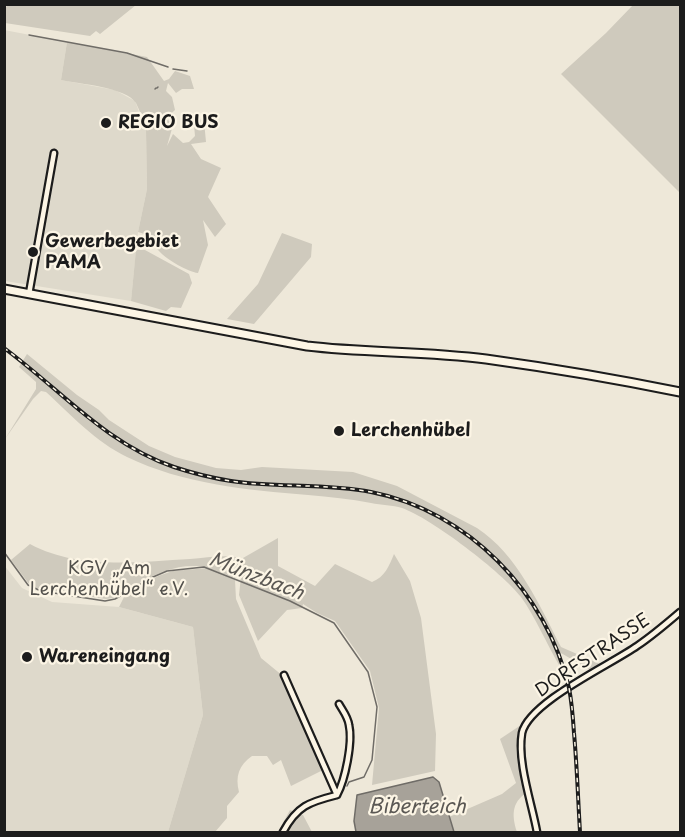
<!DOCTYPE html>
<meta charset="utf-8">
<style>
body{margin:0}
#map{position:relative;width:685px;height:837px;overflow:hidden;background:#eee8d9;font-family:"Playpen Sans",sans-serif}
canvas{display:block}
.frame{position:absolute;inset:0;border:6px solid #1c1c1c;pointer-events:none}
</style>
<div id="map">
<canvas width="685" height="837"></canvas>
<div class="frame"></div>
</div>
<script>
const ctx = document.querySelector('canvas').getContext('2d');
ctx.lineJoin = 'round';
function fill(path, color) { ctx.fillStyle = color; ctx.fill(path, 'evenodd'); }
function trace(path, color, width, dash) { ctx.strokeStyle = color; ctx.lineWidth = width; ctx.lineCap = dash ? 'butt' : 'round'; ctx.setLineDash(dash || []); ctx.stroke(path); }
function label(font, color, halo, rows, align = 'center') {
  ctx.font = font + ' "Playpen Sans",sans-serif'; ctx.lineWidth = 4.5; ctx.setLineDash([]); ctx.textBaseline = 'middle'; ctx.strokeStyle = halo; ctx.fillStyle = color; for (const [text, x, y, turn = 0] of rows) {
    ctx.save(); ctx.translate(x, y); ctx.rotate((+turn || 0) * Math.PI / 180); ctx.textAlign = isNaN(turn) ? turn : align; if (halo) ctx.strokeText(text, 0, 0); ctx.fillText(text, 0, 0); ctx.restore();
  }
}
fill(new Path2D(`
 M4,30L67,42L61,80L115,90L135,101L146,130L147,189L138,232L131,301L5,281Z
 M4,565L22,588L52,602L119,607L193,627L203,715L168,832H5Z`), '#ded9cb');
fill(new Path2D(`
 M9,4H136V5L100,34L96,31L90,36L5,23V8Z
 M633,5H680V193L561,74L606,33Z
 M67,42L147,57L164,81L169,79L175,71L190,76L194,89H182L176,93L168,83L166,91L172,97L175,110L166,118L173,125L167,146L173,134L183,143L189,142L195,136L194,125L197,118L204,121L206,142L191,144L201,159L221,168L208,197L226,224L215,237L203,220L208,245L198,273C188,272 166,259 159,251C150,241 153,236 138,232L147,189L146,130C143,121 140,111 136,103C126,87 79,84 61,80Z
 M282,233L312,244L311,257L254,324L227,319L258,284Z
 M136,250H145L189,274L192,283L181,308L171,307L166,311L131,301Z
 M27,354L77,395L99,410L109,420L149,446L175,457L216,468L241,470L262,467L353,472L397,486L477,528C517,554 540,606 561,647L600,664L590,670L561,653L559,665C546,643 536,618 521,597C503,573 431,518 402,508C393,505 381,505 371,503C350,499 330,497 308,495C247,490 183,484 127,457C96,442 71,415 46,392L41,391L33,399L5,439L36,389V382L19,367Z
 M278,538V566L315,586L335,564L372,582C385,577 389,566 394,554L410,581L421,618L436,734L435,771L372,785L379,708L370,671L335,621L317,613L303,604L302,608L287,610L258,641L239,595L243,558Z
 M30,544C78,570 138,562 190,559C205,558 221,555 236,557L239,564L235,578L210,569L235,580L236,599L261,658L283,676L325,769L291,786L281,760L273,765L267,756H252C239,765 235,776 239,792L227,806V818L215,832H168L203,715L193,627L119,607L126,593L158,576L173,571L208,568C185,562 160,571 140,583C129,590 119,598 106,599L36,588L29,584L11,560Z
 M524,723L526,727C521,748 526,770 530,791C512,800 511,814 517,832H454L449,817L502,794L516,783L500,739Z
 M290,810L303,815L312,832H278Z`), '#cfcabd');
const water = new Path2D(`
 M433,777L439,782L454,832H356L354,821L357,795Z`);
fill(water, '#a7a299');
trace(water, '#6f6c67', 1.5);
trace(new Path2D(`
 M29,35L127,53L168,67
 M173,69L187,71
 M157,88L158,87
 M155,89L156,88
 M4,552L28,585L41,591L105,601L115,599L153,577L167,571L204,567L290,601L334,623L368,672L377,707L372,760L364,777L349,782L347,786`), '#6f6c67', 1.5);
const street = new Path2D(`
 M29,294L54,153
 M284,675L337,795
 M337,795C345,780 353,743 349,725C348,717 343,711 339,704
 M283,832C297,806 309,802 337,795
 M537,832C532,804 517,762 522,733C529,702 610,665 637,646C652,636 666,624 680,612`);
const secondary = new Path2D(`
 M4,289L307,346C366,353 426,351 486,359C551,368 616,379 680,392`);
trace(street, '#1c1c1c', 9);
trace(secondary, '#1c1c1c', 11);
trace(street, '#fcf5e5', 4.5);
trace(secondary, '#fcf5e5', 7);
const rail = new Path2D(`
 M4,348C61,390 106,444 174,467C192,473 212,478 231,481C277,488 325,483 371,492C468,511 547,593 569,688C572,703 573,718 574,733C577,766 578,799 580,832`);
trace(rail, '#1c1c1c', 4);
trace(rail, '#fcf5e5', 1.5, [4.5]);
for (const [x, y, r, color] of [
 [106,123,6,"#1c1c1c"],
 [33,252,6,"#1c1c1c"],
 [339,431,6,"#1c1c1c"],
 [27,657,6,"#1c1c1c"]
]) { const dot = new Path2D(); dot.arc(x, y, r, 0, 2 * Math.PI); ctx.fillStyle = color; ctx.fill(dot); trace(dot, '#fcf5e5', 2); }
label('bold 18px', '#1c1c1c', '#fcf5e5', [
 ["REGIO BUS",118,123],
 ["Gewerbegebiet",45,242],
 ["PAMA",45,263],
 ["Lerchenhübel",351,431],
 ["Wareneingang",39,657]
], 'left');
label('18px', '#52504c', '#fcf5e5', [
 ["KGV „Am",109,569],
 ["Lerchenhübel“ e.V.",109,590]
]);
label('18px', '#1c1c1c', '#fcf5e5', [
 ["DORFSTRASSE",593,656,-34]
]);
label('italic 20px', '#5b5854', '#fcf5e5', [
 ["Münzbach",256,577,21],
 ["Biberteich",417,807]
]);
</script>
